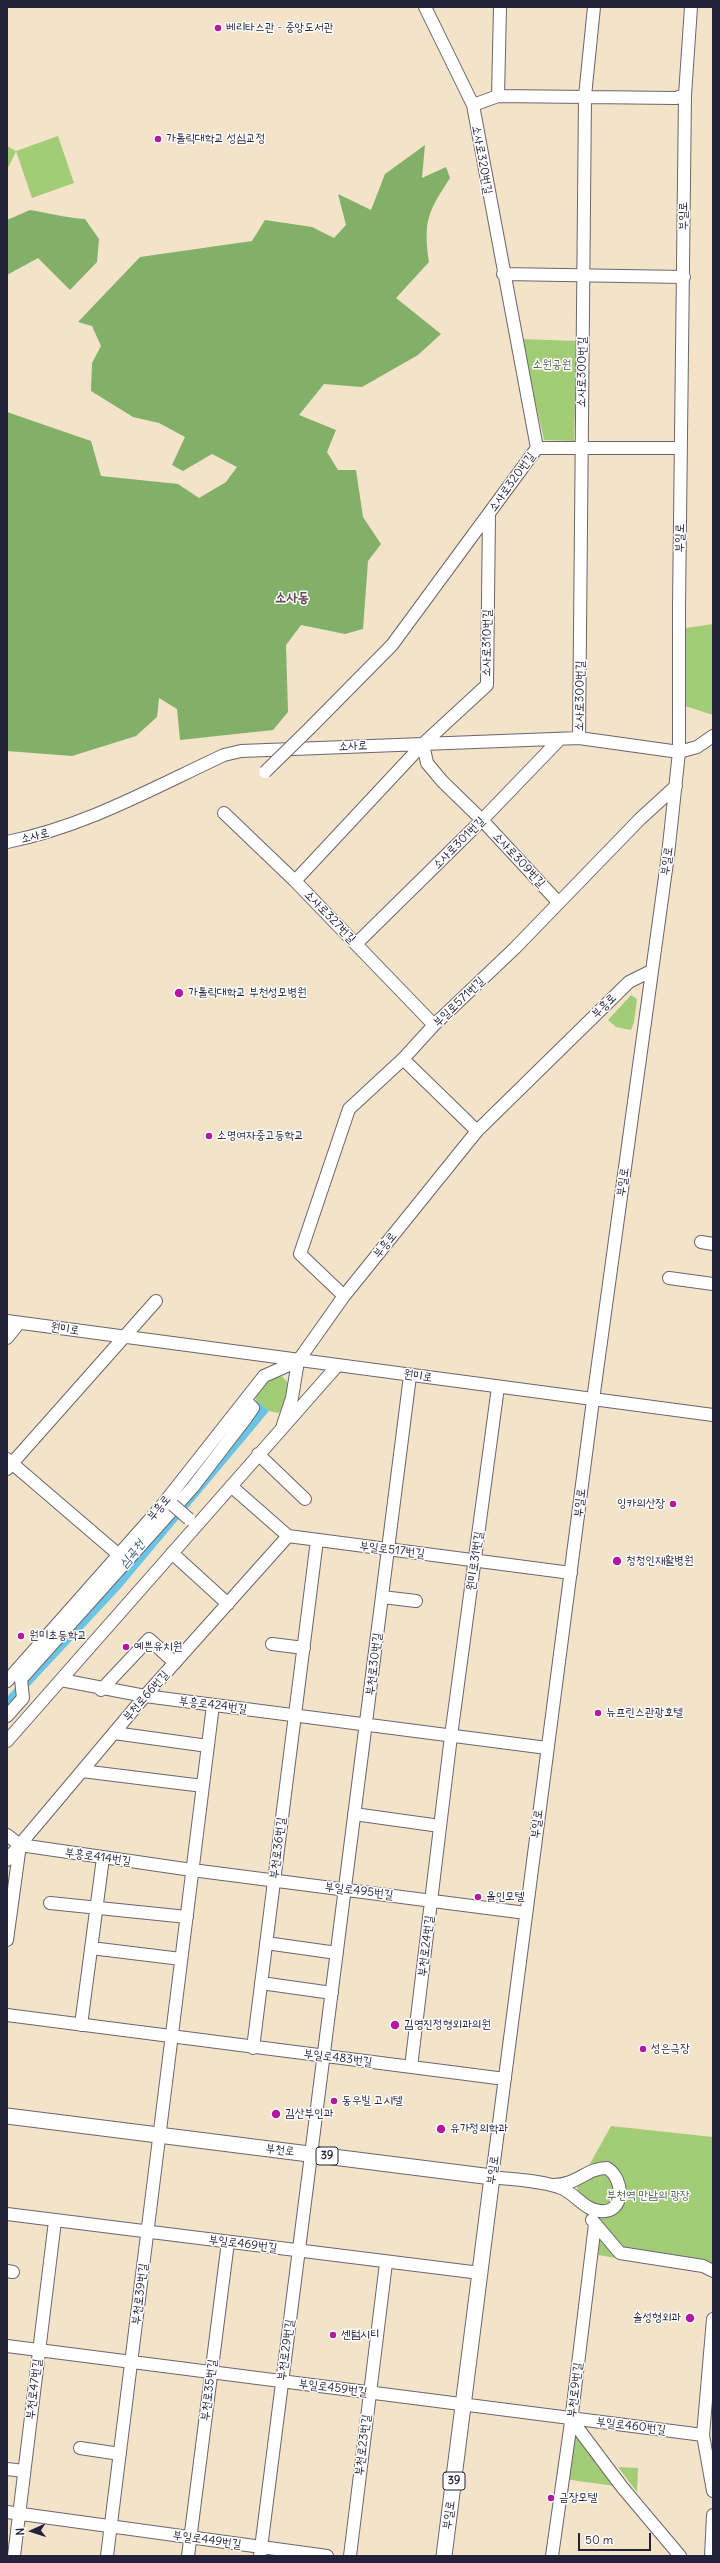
<!DOCTYPE html>
<meta charset="utf-8">
<style>
body{margin:0}
#map{position:relative;width:720px;height:2563px;overflow:hidden;background:#f3e3c9;font-family:Delius,sans-serif}
canvas{display:block}
.frame{position:absolute;inset:0;border:8px solid #22223b;pointer-events:none}
.north{position:absolute;left:12px;top:2511px;width:40px;height:40px;-webkit-text-stroke:3px #fff;paint-order:stroke;rotate:267deg;font-size:11px;font-weight:700;line-height:16px;text-align:center;color:#22223b}
.north::after{content:'';display:block;margin:auto;width:14px;height:18px;background:#22223b;clip-path:polygon(50% 0,100% 100%,50% 72%,0 100%)}
.scale{position:absolute;left:578px;top:2533px;width:73px;height:18px;box-sizing:border-box;border:2px solid #22223b;border-top:0;padding-left:5px;font-size:12px;line-height:14px;white-space:nowrap;color:#22223b;-webkit-text-stroke:3px #fff;paint-order:stroke}
</style>
<div id="map">
<canvas width="720" height="2563"></canvas>
<div class="frame"></div>
<div class="north">N</div>
<div class="scale">50 m</div>
</div>
<script>
const ctx = document.querySelector('canvas').getContext('2d');
ctx.lineJoin = 'round';
function fill(path, color) { ctx.fillStyle = color; ctx.fill(path, 'evenodd'); }
function trace(path, color, width, dash) { ctx.strokeStyle = color; ctx.lineWidth = width; ctx.lineCap = dash ? 'butt' : 'round'; ctx.setLineDash(dash || []); ctx.stroke(path); }
function label(font, color, halo, rows, align = 'center') {
  ctx.font = font + ' Delius,"Poor Story",sans-serif'; ctx.lineWidth = 3; ctx.setLineDash([]); ctx.textBaseline = 'middle'; ctx.strokeStyle = halo; ctx.fillStyle = color; for (const [text, x, y, turn = 0] of rows) {
    ctx.save(); ctx.translate(x, y); ctx.rotate((+turn || 0) * Math.PI / 180); ctx.textAlign = isNaN(turn) ? turn : align; if (halo) ctx.strokeText(text, 0, 0); ctx.fillText(text, 0, 0); ctx.restore();
  }
}
fill(new Path2D(`
 M58,136L74,183L32,198L16,151L7,170V146L16,151Z
 M521,339L577,341L574,441L544,440Z
 M713,624V715L679,704V629Z
 M631,995L637,999L634,1022L631,1030L616,1027L608,1020Z
 M278,1375L283,1377L290,1386L289,1396L279,1413L269,1411L256,1400L255,1396L269,1379Z
 M611,2126L713,2137L712,2274L598,2255L577,2187Z
 M571,2422L622,2487L564,2479Z
 M618,2467L638,2468L637,2492Z`), '#a3cc77');
fill(new Path2D(`
 M425,145L422,178L446,167L450,178C428,212 423,221 429,262L396,298L441,334L418,355L362,387L324,384L299,415L336,430L327,452L338,470H356L363,517L381,544L368,561L363,629L345,634L301,625L286,645L288,712L273,730L180,740L177,709L159,698L157,717L136,736L72,756L7,751V412L91,441L101,476L178,484L199,498L226,482L237,467L212,454L183,471L172,465L185,437L159,423L133,417L91,391L92,363L101,346L92,326L78,322L140,257L252,241L265,220L312,227L334,238L346,225L338,194L371,210L385,174Z
 M30,210C49,213 66,218 85,219L99,239L97,262L70,290L38,258L7,275V220Z`), '#82b068');
fill(new Path2D(`
 M256,1400L269,1411L120,1589L7,1710V1697L250,1419Z`), '#68c5e6');
const minor = new Path2D(`
 M498,96L500,7
 M473,105L498,96L676,98L685,95
 M503,274L684,277
 M537,448H681
 M310,728L392,645L537,448L473,105L425,7
 M579,738L585,96L594,7
 M423,744L427,763L442,781L482,820L558,902
 M224,813L295,881L434,1025
 M7,842C86,826 151,789 224,755L241,751L579,738L679,752L697,747L713,736
 M295,881L423,744L487,685L489,514
 M356,944L482,820L559,740
 M403,1059L477,1131
 M701,1242L713,1244
 M669,1278L713,1284
 M344,1296L300,1254L349,1109L403,1059L434,1025L515,948L640,819L676,786
 M7,1321L713,1415
 M7,1338L19,1323
 M283,1425L292,1398L298,1361L344,1296L477,1131L629,982L651,971
 M258,1454L305,1499
 M7,1459L119,1555
 M7,1469L156,1301
 M231,1486L288,1536L571,1573
 M172,1553L228,1604
 M382,1597L416,1601
 M272,1644L304,1648
 M61,1680L145,1696L547,1748
 M7,1681L160,1508L264,1376L298,1361
 M101,1690L149,1639L175,1663
 M7,1716L23,1698L21,1679L193,1487L246,1418L253,1408L248,1403
 M114,1733L208,1746
 M7,1741L337,1366
 M82,1771L203,1786
 M354,1814L440,1826
 M7,1835L20,1845L192,1870L526,1913
 M7,1860L145,1696L288,1536
 M50,1903L187,1917
 M7,1940L20,1845
 M266,1943L337,1953
 M91,1948L181,1959
 M261,1983L332,1993
 M7,2015L505,2079
 M81,2025L103,1858
 M253,2048L317,1540
 M411,2067L451,1736L498,1387
 M553,2185C578,2185 586,2168 607,2168C625,2179 625,2214 600,2211C584,2210 575,2193 561,2188C540,2180 514,2180 492,2177L593,1400L668,855L679,752V607L685,95L691,7
 M7,2214L480,2273
 M592,2220L620,2253L703,2266L713,2271
 M7,2271L13,2272
 M713,2319L703,2435L713,2491
 M7,2346L703,2435
 M571,2419L622,2487L680,2556
 M80,2448L120,2454
 M7,2469L24,2471
 M7,2512L327,2556
 M14,2556L55,2221
 M107,2556L213,1705
 M188,2556L228,2242
 M260,2556L410,1376
 M350,2556L386,2263
 M552,2556L571,2422L595,2224
 M711,2556L713,2515`);
const major = new Path2D(`
 M7,2116L492,2177L444,2556`);
trace(minor, '#6b666d', 14);
trace(major, '#6b666d', 17);
trace(minor, '#fff', 12);
trace(major, '#fff', 15);
const minorBridge = new Path2D(`
 M265,772L310,728
 M173,1505L189,1519`);
trace(minorBridge, '#6b666d', 14, []);
trace(minorBridge, '#fff', 12);
for (const [x, y, r, color] of [
 [218,28,4,"#b5179e"],
 [158,139,4,"#b5179e"],
 [179,993,5,"#b5179e"],
 [209,1136,4,"#b5179e"],
 [673,1504,4,"#b5179e"],
 [617,1561,5,"#b5179e"],
 [21,1636,4,"#b5179e"],
 [126,1647,4,"#b5179e"],
 [598,1713,4,"#b5179e"],
 [478,1897,4,"#b5179e"],
 [395,2025,5,"#b5179e"],
 [643,2049,4,"#b5179e"],
 [334,2101,4,"#b5179e"],
 [276,2114,5,"#b5179e"],
 [441,2129,5,"#b5179e"],
 [690,2318,5,"#b5179e"],
 [333,2335,4,"#b5179e"],
 [551,2498,4,"#b5179e"]
]) { const dot = new Path2D(); dot.arc(x, y, r, 0, 2 * Math.PI); ctx.fillStyle = color; ctx.fill(dot); trace(dot, '#fff', 1.5); }
for (const [x, y, w] of [
 [327,2156,22],
 [454,2481,22]
]) { const box = new Path2D(); box.roundRect(x - w / 2, y - 9, w, 18, 3); ctx.fillStyle = '#fff'; ctx.fill(box); trace(box, '#22223b', 1); }
label('bold 11px', '#22223b', null, [
 ["39",327,2156],
 ["39",454,2481]
]);
label('12px', '#22223b', '#fff', [
 ["베리타스관 - 중앙도서관",226,28],
 ["가톨릭대학교 성심교정",166,139],
 ["가톨릭대학교 부천성모병원",188,993],
 ["소명여자중고등학교",217,1136],
 ["잉카의산장",665,1504,"right"],
 ["청청인재활병원",626,1561],
 ["원미초등학교",29,1636],
 ["예쁜유치원",134,1647],
 ["뉴프린스관광호텔",606,1713],
 ["올인모텔",486,1897],
 ["김영진정형외과의원",404,2025],
 ["성은극장",651,2049],
 ["동우빌 고시텔",342,2101],
 ["김산부인과",285,2114],
 ["유가정의학과",450,2129],
 ["솔성형외과",681,2318,"right"],
 ["센텀시티",341,2335],
 ["금장모텔",559,2498]
], 'left');
label('12px', '#22223b', '#fff', [
 ["소사로320번길",482,160,80],
 ["부일로",684,216,-90],
 ["소사로300번길",582,372,-89],
 ["소사로320번길",512,482,-54],
 ["부일로",680,538,-89],
 ["소사로310번길",487,643,-89],
 ["소사로300번길",580,696,-89],
 ["소사로",353,746,-2],
 ["소사로",35,836,-13],
 ["소사로301번길",459,843,-45],
 ["소사로309번길",519,860,47],
 ["부일로",667,861,-82],
 ["소사로327번길",330,917,46],
 ["부일로571번길",459,1002,-44],
 ["부흥로",604,1006,-44],
 ["부일로",623,1182,-82],
 ["부흥로",385,1245,-51],
 ["원미로",65,1329,8],
 ["원미로",418,1376,8],
 ["부일로",580,1503,-83],
 ["부흥로",159,1508,-50],
 ["부일로517번길",392,1550,7],
 ["원미로31번길",475,1561,-82],
 ["부천로30번길",374,1664,-83],
 ["부천로66번길",146,1696,-49],
 ["부흥로424번길",213,1705,7],
 ["부일로",537,1824,-83],
 ["부천로36번길",278,1848,-83],
 ["부흥로414번길",98,1857,8],
 ["부일로495번길",359,1891,7],
 ["부천로24번길",426,1946,-83],
 ["부일로483번길",338,2058,7],
 ["부천로",280,2150,7],
 ["부일로",493,2170,-82],
 ["부일로469번길",243,2244,7],
 ["부천로39번길",140,2294,-83],
 ["부천로29번길",286,2350,-82],
 ["부일로459번길",333,2388,7],
 ["부천로47번길",34,2389,-83],
 ["부천로35번길",209,2390,-83],
 ["부천로9번길",575,2390,-83],
 ["부일로460번길",631,2426,7],
 ["부천로23번길",363,2445,-83],
 ["부일로",449,2515,-82],
 ["부일로449번길",207,2540,8]
]);
label('12px', '#4f5e50', '#fff', [
 ["소원공원",552,365],
 ["부천역 만남의 광장",648,2196]
]);
label('italic 13px', '#3a5b77', '#fff', [
 ["심곡천",132,1554,-51]
]);
label('bold 14px', '#644b59', '#fff', [
 ["소사동",292,598]
]);
</script>
